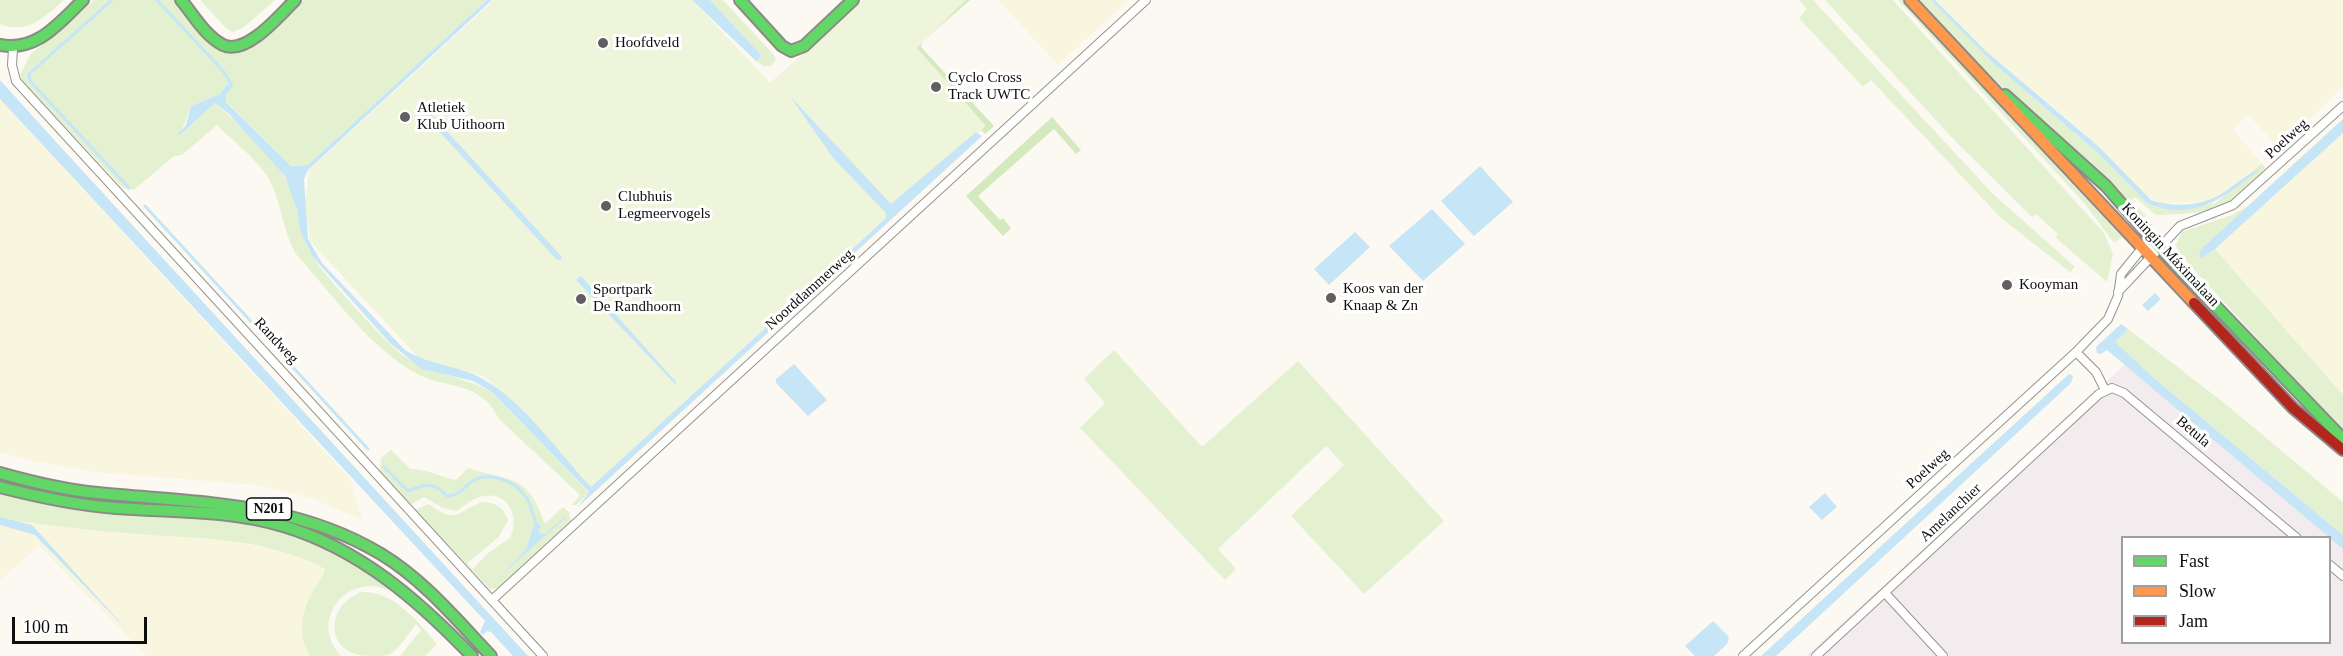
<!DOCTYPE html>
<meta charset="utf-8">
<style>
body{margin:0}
#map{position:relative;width:2343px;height:656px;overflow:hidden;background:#fbf9f2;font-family:Georgia,serif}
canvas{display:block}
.legend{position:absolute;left:2121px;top:536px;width:210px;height:108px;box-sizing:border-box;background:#fff;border:2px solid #9f9f9f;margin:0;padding:8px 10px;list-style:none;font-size:18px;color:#0e0e0e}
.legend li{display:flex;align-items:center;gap:12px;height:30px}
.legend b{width:30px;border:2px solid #9f9f9f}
.scale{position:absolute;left:12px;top:617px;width:135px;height:27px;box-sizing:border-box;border:3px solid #0e0e0e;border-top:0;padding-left:8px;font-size:18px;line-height:21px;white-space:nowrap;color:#0e0e0e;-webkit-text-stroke:4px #fff;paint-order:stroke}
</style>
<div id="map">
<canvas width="2343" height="656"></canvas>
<ul class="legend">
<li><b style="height:8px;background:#63d668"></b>Fast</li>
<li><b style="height:8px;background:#ff974d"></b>Slow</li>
<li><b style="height:8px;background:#b3261e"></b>Jam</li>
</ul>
<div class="scale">100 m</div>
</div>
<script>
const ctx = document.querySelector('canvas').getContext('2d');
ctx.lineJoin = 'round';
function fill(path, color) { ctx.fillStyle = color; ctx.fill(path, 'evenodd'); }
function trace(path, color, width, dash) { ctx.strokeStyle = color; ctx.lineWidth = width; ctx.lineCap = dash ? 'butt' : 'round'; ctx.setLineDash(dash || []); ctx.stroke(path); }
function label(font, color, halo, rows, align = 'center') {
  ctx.font = font + ' Georgia,serif'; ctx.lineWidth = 6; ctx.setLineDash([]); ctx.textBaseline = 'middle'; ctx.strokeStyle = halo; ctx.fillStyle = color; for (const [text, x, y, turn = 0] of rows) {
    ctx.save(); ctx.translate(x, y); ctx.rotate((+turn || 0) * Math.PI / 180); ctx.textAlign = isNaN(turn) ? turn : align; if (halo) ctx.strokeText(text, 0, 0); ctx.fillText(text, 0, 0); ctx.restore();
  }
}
fill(new Path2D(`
 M2132,358L2343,548V656H1806ZM2122,538H2330V642H2122Z`), '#f3ecef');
fill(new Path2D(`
 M998,0H1129L1058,65Z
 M1935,0H2343V87L2279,148L2248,115L2233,130L2262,163L2257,168L2209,201L2163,204L2145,195L2076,126L1987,52Z
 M0,99L350,479L363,520L308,497L257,485L94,472L33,461L0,452Z
 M2343,133V395L2215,249Z
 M0,517L79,529L229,541L283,551L305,558L325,568L323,578L312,593L308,652L310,656H147L39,546L0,580Z`), '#f8f6de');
fill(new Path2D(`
 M0,0H64C44,17 28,35 0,24Z
 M94,0H174C185,12 212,49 225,52C234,54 241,52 249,49L303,0H487L308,165L291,166L226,101L227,84L220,94L191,106L180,135L215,103C234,120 272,155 284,176C299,200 297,230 311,254C321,272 387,344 404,356C431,374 464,377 492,392L589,493L576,505H572L580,495L499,419C479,377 442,392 407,368C363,339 331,293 296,254C283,232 282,206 271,183C260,161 235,143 217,125L182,155L174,156L134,190L123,188L23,82L20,75L30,55Z
 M200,0H275L244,27L233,32L226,28Z
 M710,0H723L774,55L776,60L771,66H763L756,61L762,56Z
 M1799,0H1813L1992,193L2075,267L2070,272L2001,218L1871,80L1863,87L1799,18L1807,9Z
 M1825,0H1893L2104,233L2113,254L2107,282L2055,237L2058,234L2036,214L2032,217L1958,144Z
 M1898,0H1903L2024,127L2057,168L2122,237L2114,243L2085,204Z
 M1916,0H1931L1993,63L2098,153L2147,203L2157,207L2180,209L2216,203L2262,163L2265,168C2234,211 2206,214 2156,215L2135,197L2131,201L2146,216L2141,219L1979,65Z
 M2248,206L2201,249L2199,255L2202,257L2215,249L2343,395V432L2179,253L2176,245L2182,232L2232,215Z
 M2128,329L2223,402L2343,502V535L2155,379L2114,342Z
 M1114,350L1202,447L1298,361L1444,521L1364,594L1291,516L1344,465L1326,446L1218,549L1236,569L1225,580L1080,428L1105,403L1084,379Z
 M391,450L410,469C429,469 439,477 456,480L468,468C512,482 527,473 545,524L563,507L569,512L571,521L500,588L490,589L415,510L429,504C457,525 456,512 482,502C495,502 504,507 508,520L499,537L467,563L473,569L487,554L510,538C520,518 509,491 483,496C473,498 465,505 457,511L443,508L424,497L410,505L380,472L381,458ZM564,516L496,579L526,549L535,520L538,533L545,534Z
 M0,493C75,515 155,510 231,521C291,531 346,555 393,592C349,569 307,619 341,656H310C298,638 301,611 312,593C317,584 323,579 325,569C269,538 201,539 138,534C94,531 51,526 7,519L0,517Z
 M360,592C393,590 418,621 437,644L425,656H400L421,630L416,624C408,634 400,649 388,655C383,656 375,656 370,656C343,656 326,637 339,610C343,602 352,597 360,592Z`), '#e4f1d1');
fill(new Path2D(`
 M956,0H970L922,42L921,47L994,126L985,134L919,59L915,36Z
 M1052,117L1081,150L1076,154L1054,129L978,196L1000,220L1003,218L1011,228L1003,236L966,196Z`), '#d4eabe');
fill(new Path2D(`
 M494,0H692L770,83L863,0H966L917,48L986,126L591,487L512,401L483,376L418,357L310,241L305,205L309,170Z`), '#eef5db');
fill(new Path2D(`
 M487,0H492L308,170L304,179L308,239L322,263L405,350C429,365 459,365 483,379C526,404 557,451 591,487L886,218V213L834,159L789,95L891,204L976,132L982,136L578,507L589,492L492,392L473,381L422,369L390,343L312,256L301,233L297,210L285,176L229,114L215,103L180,135L178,134L186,125L191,106L220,94L227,84L234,85L226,94V102L291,166L308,165Z
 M692,0H710L762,56L756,61Z
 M1931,0H1935L1987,52L2098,146L2151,200C2173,208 2205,206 2224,192C2236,184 2248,173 2260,169C2225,197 2194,223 2147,203L2098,153L1993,63Z
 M0,80L57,143L528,656H513L491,632L487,631L483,635L480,632L485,621L0,99Z
 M421,103L562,257L560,260H557L417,107Z
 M2343,119V133L2215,249L2201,258L2199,255L2201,249Z
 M1480,166L1513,202L1474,236L1441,201Z
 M1432,209L1465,244L1423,281L1389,246Z
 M1355,232L1370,247L1329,285L1314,269Z
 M581,276L676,382V385L576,280Z
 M2155,293L2161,299L2148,311L2142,305Z
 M2121,324L2128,329L2115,342L2155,379L2343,535V549L2107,350L2100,354L2097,353L2096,347Z
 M794,364L827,400L808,416L776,383V379Z
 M2069,374L2073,376L2071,383L1776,656H1761Z
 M1825,493L1837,507L1822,520L1809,507Z
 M565,516V518L497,579L526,549L535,520L541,526L538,533L545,534Z
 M0,517L32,525L130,633L35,535L0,525Z
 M1713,621L1729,637L1727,644L1714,656H1695L1685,646Z`), '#c6e5f7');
trace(new Path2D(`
 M112,0L29,74L30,81L129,188
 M157,0L224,72L231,84
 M145,206L368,449
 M384,467L408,491C425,484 433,481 447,496C459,496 462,489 471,482C489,470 515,481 526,497C531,503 532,513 535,520`), '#c6e5f7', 3);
const street = new Path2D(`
 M13,49L12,65L16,81L543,656
 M2118,292L2180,226L2233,205L2343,106
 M2076,352L2096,372L2105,390
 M2330,565L2343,576
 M1885,593L1943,656
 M492,600L1146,0
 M1743,656L2076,352L2108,319L2118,296L2121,274L2143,247L2160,248
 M1816,656L2099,394L2112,388L2124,393L2297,538`);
const fast = new Path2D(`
 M181,0C193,14 205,36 223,45C246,56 280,15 295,0
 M740,0L782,46L791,51L804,46L853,0
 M0,45C37,52 59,23 83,0
 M2005,95L2106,186L2160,248L2343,439
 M0,473C32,482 65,490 98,493C197,503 293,501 381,554C424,580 457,620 491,656
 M0,487C39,497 77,505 116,508C172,512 230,510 283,526C360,549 418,600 472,656`);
const slow = new Path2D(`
 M1910,0L2194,303`);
const jam = new Path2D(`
 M2194,303L2293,408L2343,450`);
trace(street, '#959491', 10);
trace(fast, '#8b8a87', 14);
trace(slow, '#8b8a87', 14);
trace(jam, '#8b8a87', 14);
trace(street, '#fefefd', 8);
trace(fast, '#63d668', 10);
trace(slow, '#ff974d', 10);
trace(jam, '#b3261e', 10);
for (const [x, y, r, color] of [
 [603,43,6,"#61605e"],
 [936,87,6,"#61605e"],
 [405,117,6,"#61605e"],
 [606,206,6,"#61605e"],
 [2007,285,6,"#61605e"],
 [1331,298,6,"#61605e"],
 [581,299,6,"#61605e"]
]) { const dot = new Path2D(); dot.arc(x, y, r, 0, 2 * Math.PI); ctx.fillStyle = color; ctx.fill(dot); trace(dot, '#fff', 2); }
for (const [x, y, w] of [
 [269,509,45]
]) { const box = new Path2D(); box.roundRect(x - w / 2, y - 11, w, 22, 4.5); ctx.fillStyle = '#fff'; ctx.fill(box); trace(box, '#0e0e0e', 1.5); }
label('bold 14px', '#0e0e0e', null, [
 ["N201",269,509]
]);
label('15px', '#0e0e0e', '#fff', [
 ["Hoofdveld",615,43],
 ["Cyclo Cross",948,78],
 ["Track UWTC",948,95],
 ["Atletiek",417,108],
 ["Klub Uithoorn",417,125],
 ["Clubhuis",618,197],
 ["Legmeervogels",618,214],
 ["Kooyman",2019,285],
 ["Koos van der",1343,289],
 ["Knaap & Zn",1343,306],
 ["Sportpark",593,290],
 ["De Randhoorn",593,307]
], 'left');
label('15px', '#0e0e0e', '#fff', [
 ["Poelweg",2287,139,-42],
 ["Koningin Máximalaan",2170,255,47],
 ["Noorddammerweg",810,290,-42],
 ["Randweg",276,341,47],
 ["Betula",2193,432,40],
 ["Poelweg",1928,469,-42],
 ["Amelanchier",1951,513,-43]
]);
</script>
